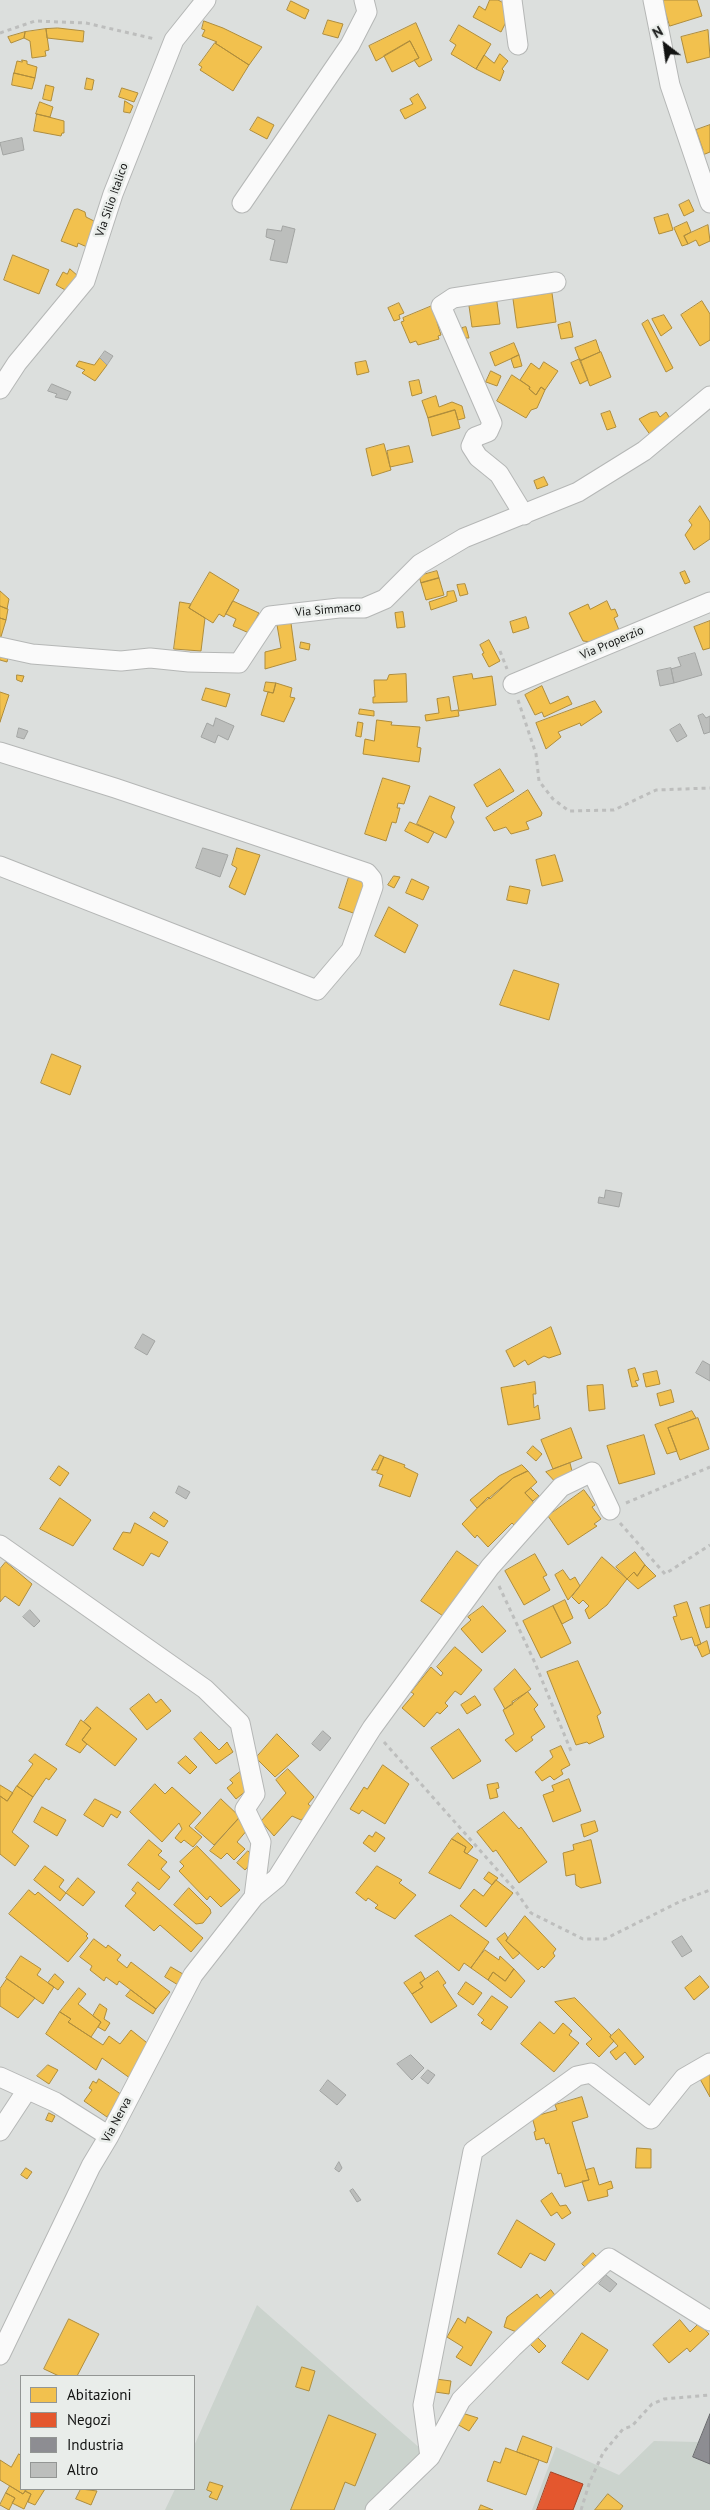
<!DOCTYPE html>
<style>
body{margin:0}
#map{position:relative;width:710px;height:2510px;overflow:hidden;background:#dcdfdd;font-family:"PT Sans",sans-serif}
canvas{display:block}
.legend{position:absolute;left:20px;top:2375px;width:175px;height:115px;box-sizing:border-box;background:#e9edea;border:1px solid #939694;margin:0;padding:6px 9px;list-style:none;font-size:15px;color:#131413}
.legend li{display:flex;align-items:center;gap:10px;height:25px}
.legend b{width:25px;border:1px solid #939694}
.north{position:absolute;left:640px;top:20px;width:50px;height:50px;-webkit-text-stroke:4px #e9edea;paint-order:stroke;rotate:330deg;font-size:14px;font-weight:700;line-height:20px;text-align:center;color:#131413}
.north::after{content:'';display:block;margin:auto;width:18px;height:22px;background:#131413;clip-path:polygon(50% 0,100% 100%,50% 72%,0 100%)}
</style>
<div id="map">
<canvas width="710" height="2510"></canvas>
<ul class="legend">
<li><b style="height:14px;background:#f2c14e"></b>Abitazioni</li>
<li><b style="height:14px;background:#e4572e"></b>Negozi</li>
<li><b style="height:14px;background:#8d8d92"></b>Industria</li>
<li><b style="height:14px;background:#bcbebc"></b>Altro</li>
</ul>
<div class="north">N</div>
</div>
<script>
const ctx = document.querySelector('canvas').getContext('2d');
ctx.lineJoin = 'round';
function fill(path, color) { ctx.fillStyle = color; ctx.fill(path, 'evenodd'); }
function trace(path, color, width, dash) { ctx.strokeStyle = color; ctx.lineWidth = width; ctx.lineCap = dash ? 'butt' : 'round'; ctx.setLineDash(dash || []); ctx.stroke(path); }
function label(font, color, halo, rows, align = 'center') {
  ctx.font = font + ' "PT Sans",sans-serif'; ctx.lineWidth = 5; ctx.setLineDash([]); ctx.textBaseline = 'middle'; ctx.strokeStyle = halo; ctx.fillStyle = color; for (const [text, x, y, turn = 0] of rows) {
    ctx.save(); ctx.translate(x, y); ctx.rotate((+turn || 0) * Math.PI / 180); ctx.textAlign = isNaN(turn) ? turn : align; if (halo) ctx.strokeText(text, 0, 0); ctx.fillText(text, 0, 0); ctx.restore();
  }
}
fill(new Path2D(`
 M257,2305L430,2457L375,2510H165L175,2489H194V2446Z
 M710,2416V2510H532L556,2447L619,2475L654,2441L698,2442Z`), '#cbd3cd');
const homes = new Path2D(`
 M490,0H498L513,8L501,32L473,17L479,6L485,10Z
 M662,0H697L702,16L670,26Z
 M291,1L309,10L305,19L287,10Z
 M328,20L343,24L338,38L323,34Z
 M204,21L223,28L262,47L249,65L215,43L217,42L202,36L205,30L202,29Z
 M416,23L432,60L419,67L414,60L419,58L410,41L376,61L369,46Z
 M459,25L491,44L476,69L451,54L456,45L450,41Z
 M58,28L84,31L83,42L47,38L46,29Z
 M46,29L49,50L45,51L46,56L32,58L30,41L24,38L25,32Z
 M708,30L710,57L687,63L681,37Z
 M25,32L24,38L11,43L8,37Z
 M410,41L419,58L392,72L384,56Z
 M215,43L249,65L233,91L200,70L202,67L199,65Z
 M500,54L508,61L502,69L504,71L500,81L476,69L484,55L494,63Z
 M22,60L27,61V64L37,67L35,78L14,73L17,61L22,62Z
 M14,73L35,78L32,89L12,85Z
 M87,78L94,80L92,90L85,89Z
 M46,85L54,87L51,101L43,99Z
 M122,88L138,93L134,102L119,97Z
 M418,94L426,108L405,119L400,110L413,104L410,99Z
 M125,101L133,106L130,113L124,112Z
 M40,102L53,107L50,117L36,114Z
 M37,114L64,121V133H62L61,136L34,131Z
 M258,117L274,125L267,139L250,130Z
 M710,125V152L700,156L698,151L703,150L696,130Z
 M689,200L694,211L684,216L679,205Z
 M78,209L85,212L86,217L100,224L87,247L78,243L77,247L61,241L74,210Z
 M668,214L673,230L659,234L654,218Z
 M687,222L691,232L684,236L688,244L682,246L674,228Z
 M708,225L710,241L699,246L696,240L688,244L684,236Z
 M13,255L49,270L39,294L4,280Z
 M70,269L78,276L69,292L56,285L63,272L67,274Z
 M552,293L556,322L517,328L513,299Z
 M496,295L500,324L472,327L468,299Z
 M702,301L710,314V340L700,346L681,315Z
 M399,303L404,313L399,315L400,319L394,321L388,308Z
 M432,306L441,335L438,336L439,339L418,345L416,341L410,343L401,322L404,321L403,318Z
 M664,315L672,328L661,336L652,319Z
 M648,320L673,368L666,372L642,324Z
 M570,322L573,337L561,339L558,325Z
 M466,327L469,338H464L462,328Z
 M596,340L600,352L580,361L575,348Z
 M514,343L519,355L495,366L490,353Z
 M601,352L611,377L590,386L580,361Z
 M519,355L522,366L514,368L511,359Z
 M100,358L107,365L95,381L82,373L85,370L76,366L79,361L94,365Z
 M580,359L588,380L580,384L571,363Z
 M366,361L369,372L357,375L355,363Z
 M544,362L558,371L545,390L541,387L536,395L529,389L530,387L520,380L531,363L539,369Z
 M491,371L501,376L497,386L486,382Z
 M512,375L530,387L529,389L536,395L541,387L545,390L537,408L531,410L526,418L497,401Z
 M419,380L422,393L412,396L409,382Z
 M436,396L439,407L452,402L462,406L465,418L458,420L455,410L428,418L422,401Z
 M455,410L460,428L432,436L428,418Z
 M610,411L616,427L607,430L601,414Z
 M657,412L660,417L666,412L671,420L651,436L639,419L650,413Z
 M384,444L391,470L372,476L366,449Z
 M409,446L413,462L390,467L387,451Z
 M544,477L548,485L537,489L534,481Z
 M700,506L710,522V539L694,550L685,535L692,525L689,521Z
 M437,571L439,578L421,583L419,576Z
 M685,571L690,582L685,584L680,573Z
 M210,572L239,590L224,617L219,614L213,623L189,608Z
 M439,578L444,595L426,600L421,583Z
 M465,584L468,594L460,596L457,585Z
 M0,591L9,599L7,609L0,606Z
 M454,591L457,601L431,610L429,602L447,596V592Z
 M233,601L259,613L249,633L233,626L236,619L226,614Z
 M607,601L611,610L615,609L618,616L614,618L619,630L592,642L583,641L569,613L588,604L590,609Z
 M180,602L191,604L189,608L205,618L201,651L174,649Z
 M0,606L8,609L6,620L0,618Z
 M403,612L405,627L397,628L395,613Z
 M526,617L529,628L513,633L510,622Z
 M0,618L6,620L0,640Z
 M710,621V648L703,650L694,627Z
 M291,623L296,660L265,669V652L281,648L277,625Z
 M489,640L500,661L489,667L482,654L484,653L480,645Z
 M301,642L310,644L309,650L300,648Z
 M0,651L9,653L7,662L0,660Z
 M406,674L407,702L373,703V697H375L374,680H387L389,675Z
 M472,674L473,679L492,676L496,705L459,711L453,677Z
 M17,675L24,676L22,682L17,680Z
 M266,682L276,683L273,693L264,691Z
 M276,683L292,688L290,697L295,698L284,722L261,715L268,692L273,693Z
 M542,686L550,704L568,696L572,704L544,717L542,712L535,715L525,695Z
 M206,688L230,694L226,707L202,700Z
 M0,692L9,695L0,722Z
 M449,697L451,711L458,710L459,716L426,721L425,715L439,713L437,699Z
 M595,701L602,712L581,726L580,723L558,732L561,737L546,749L536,723Z
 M360,709L374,711V716L359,714Z
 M377,720L392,722L391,725L420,727L417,747L421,748L419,762L363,754L365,739L374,741Z
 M358,722L363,723L361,737L356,736Z
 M500,769L514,791L487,807L474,785Z
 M383,778L410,786L404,804L398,803L397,808H400L396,823L392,822L386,841L365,834Z
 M528,790L542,813L541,816L526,822L529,829L511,834L506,827L494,831L486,818Z
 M430,796L455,807L451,817L454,822L446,838L417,824Z
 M410,822L434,832L428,843L405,831Z
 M237,848L260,855L245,895L229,887L237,868L232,865Z
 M555,855L563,881L542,886L536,860Z
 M394,876L400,877L394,888L388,885Z
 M349,877L365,883L356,914L339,908Z
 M412,879L429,887L423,900L406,893Z
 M510,886L530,890L527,904L507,900Z
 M389,907L418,925L405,953L375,936Z
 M514,970L559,984L549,1020L500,1005Z
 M52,1054L81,1066L70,1095L41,1083Z
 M551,1327L561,1354L549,1358L544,1356L528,1365L525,1360L514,1367L506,1351Z
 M635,1368L639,1380L635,1381L638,1386L632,1387L628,1370Z
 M657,1371L660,1384L646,1387L643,1374Z
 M535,1382L536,1394H533L534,1408L538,1405L540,1419L508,1425L501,1388Z
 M603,1385L605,1409L589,1411L587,1386Z
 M671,1390L674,1402L660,1406L657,1394Z
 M692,1411L696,1418L668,1428L677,1451L667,1454L655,1425Z
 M698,1418L709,1449L680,1460L668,1428Z
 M571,1428L582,1458L553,1469L541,1440Z
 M644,1435L655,1474L619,1484L607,1446Z
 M533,1446L542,1454L536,1461L527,1453Z
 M380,1455L384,1457L378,1470H372Z
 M384,1457L405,1465L404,1467L418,1474L410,1497L379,1486L383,1475L377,1473Z
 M570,1463L573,1475L559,1486L546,1472Z
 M522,1465L528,1471L513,1478L477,1508L470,1500L499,1476Z
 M59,1466L69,1473L60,1486L50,1479Z
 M528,1471L537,1482L525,1493L534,1503L514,1525L512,1523L488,1547L477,1535L475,1538L462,1524L488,1497L490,1499L513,1478Z
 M531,1488L539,1496L533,1501L525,1493Z
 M584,1490L595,1505L592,1507L601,1519L594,1524L597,1526L568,1545L548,1516Z
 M60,1498L91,1520L73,1546L40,1529Z
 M154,1512L168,1521L164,1527L150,1518Z
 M135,1523L168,1542L159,1557L151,1553L143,1566L113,1549L123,1532L130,1533Z
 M457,1551L481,1568L446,1618L421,1601Z
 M635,1552L645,1565L637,1576L634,1572L627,1579L616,1567Z
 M535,1554L547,1575L543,1577L550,1590L524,1605L505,1571Z
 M602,1557L627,1579L607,1605L589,1619L585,1610L589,1606L583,1600L579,1604L572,1597Z
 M6,1562L32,1584L19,1606L5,1596L0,1602V1569Z
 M645,1565L656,1576L638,1589L627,1579L634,1572L637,1576Z
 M563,1570L570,1580L575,1577L580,1586L568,1600L555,1575Z
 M565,1600L573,1618L562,1624L553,1606Z
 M687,1602L701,1644L695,1646L692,1637L681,1640L673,1617L677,1616L674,1606Z
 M710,1605V1627L706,1628L700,1608Z
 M483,1606L506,1631L482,1653L461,1629L471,1620L468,1617Z
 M553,1606L571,1643L541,1658L523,1621Z
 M707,1641L710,1653L702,1657L697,1646Z
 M455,1647L482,1670L461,1695L455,1691L445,1703L448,1706L440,1714L437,1712L424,1727L402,1708L414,1694L411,1692L431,1667L441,1676L443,1673L437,1667Z
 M578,1661L601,1713L597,1716L604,1737L589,1744L587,1742L576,1745L547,1672Z
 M515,1669L531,1689L505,1709L494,1689Z
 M528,1692L538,1705L534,1709L545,1727L531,1737L533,1740L516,1752L505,1740L514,1734L503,1710L513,1704L512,1702Z
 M149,1694L156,1703L161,1699L171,1711L147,1730L130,1709Z
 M475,1696L481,1705L467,1714L461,1705Z
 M97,1707L137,1739L115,1766L82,1740L91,1728L84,1722Z
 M81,1720L91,1728L82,1740L87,1744L80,1753L66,1745Z
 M459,1729L481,1761L453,1779L431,1748Z
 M201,1732L219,1750L227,1742L233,1752L216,1764L194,1739Z
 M277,1734L299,1756L275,1777L256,1758Z
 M561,1746L570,1765L561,1770L563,1774L554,1780L550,1776L542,1781L535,1772L553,1757L550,1751Z
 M35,1754L57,1769L49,1780L46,1778L33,1797L17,1786L33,1764L29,1761Z
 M186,1756L197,1767L190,1774L178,1763Z
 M383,1765L409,1784L385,1824L362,1810L359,1814L350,1809L364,1787L367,1789Z
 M288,1769L314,1797L308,1804L314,1809L301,1820L292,1816L274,1836L261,1821L286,1793L276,1780Z
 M240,1772L252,1786L236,1799L227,1788L233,1783L230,1780Z
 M569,1779L581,1811L553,1822L543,1795L554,1791L552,1786Z
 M498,1783L499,1788L496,1789L498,1797L490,1799L487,1785Z
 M155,1784L165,1794L172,1787L201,1813L189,1826L202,1837L193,1847L184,1840L181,1843L175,1838L182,1829L179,1823L162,1842L130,1812Z
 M0,1785L13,1793L7,1801L0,1796Z
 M17,1786L33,1797L12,1832L29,1846L15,1866L0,1854V1796L7,1801Z
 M95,1799L121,1812L117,1818L111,1814L103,1827L84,1815Z
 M221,1799L240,1817L214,1845L195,1828Z
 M42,1807L66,1820L57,1836L34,1822Z
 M504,1812L519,1829L521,1827L547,1862L519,1883L496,1850L493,1852L477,1832Z
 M240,1817L248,1829L237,1842L245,1849L234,1860L227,1853L221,1859L210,1851Z
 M595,1821L598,1831L584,1837L581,1825Z
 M376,1832L385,1838L375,1852L363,1843L369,1835L372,1837Z
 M458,1833L473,1847L467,1854L464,1852L466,1847L452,1839Z
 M452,1839L466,1847L464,1852L478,1860L460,1889L429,1873Z
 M149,1840L162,1851L158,1855L167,1862L161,1869L170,1877L159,1890L128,1865Z
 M591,1840L601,1883L581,1888L576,1885L575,1874L566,1876L563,1853L574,1850L573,1845Z
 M197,1846L240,1890L221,1907L210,1896L207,1900L179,1871L184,1866L180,1862Z
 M248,1851L254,1857L253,1861L245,1870L237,1863Z
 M45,1866L64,1880L59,1887L66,1893L60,1901L34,1880Z
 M377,1866L402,1880L399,1883L416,1895L395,1919L375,1908L378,1905L368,1898L366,1901L356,1893Z
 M489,1872L498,1878L492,1885L484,1879Z
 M78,1878L95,1892L83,1906L66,1893Z
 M496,1880L513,1893L486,1927L460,1906L474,1889L483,1896Z
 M138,1882L203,1938L191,1952L160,1925L154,1931L125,1906L136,1893L132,1890Z
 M189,1888L210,1909L211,1913L203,1923L196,1924L174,1905Z
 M29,1890L35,1895L38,1892L88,1934L86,1936L88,1938L68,1962L9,1914Z
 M451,1915L489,1942L471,1968L464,1963L459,1971L415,1936Z
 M525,1916L556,1949L553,1953L555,1956L544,1968L542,1966L538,1970L506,1941Z
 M505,1933L508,1938L506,1941L520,1953L513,1959L497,1939Z
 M94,1939L106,1948L108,1945L121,1955L117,1960L127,1968L131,1962L170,1992L156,2009L119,1981L117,1985L106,1977L104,1981L90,1970L92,1966L80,1957Z
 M485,1950L499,1960L500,1956L514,1969L505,1981L493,1972L488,1980L471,1968Z
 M21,1956L41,1969L37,1975L54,1987L43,2004L6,1978Z
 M171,1967L188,1977L183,1988L165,1977Z
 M514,1969L525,1981L511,1998L488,1980L493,1972L505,1981Z
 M438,1971L446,1983L443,1985L457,2006L431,2023L412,1994L423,1987L420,1983Z
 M421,1972L425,1979L420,1983L423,1987L412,1994L404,1983Z
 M55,1974L64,1982L58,1990L48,1983Z
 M700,1976L709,1987L694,2000L685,1988Z
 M7,1979L35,1998L18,2018L0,2006V1989Z
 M466,1982L482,1993L473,2005L458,1994Z
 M79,1988L86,1994L78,2004L101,2022L91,2037L68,2022L71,2019L60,2012Z
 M131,1990L156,2009L153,2014L126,1996Z
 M492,1996L508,2007L491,2030L481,2023L484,2020L478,2015Z
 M575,1998L611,2035L610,2037L614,2041L599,2057L586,2044L592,2039L555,2002Z
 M100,2004L107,2009L104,2019L110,2023L105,2031L98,2027L101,2022L93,2016Z
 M60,2012L71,2019L68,2022L103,2045L109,2036L120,2044L131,2030L151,2046L134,2081L102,2058L96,2070L46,2034Z
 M540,2022L554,2034L563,2023L572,2031L569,2035L579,2043L554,2072L521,2044Z
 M619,2029L644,2057L635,2065L625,2052L616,2060L610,2052L618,2046L610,2037Z
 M48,2065L58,2070L49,2084L37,2076Z
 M710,2073V2097L700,2079Z
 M99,2079L122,2095L107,2117L84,2101L92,2090L89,2088L93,2081L96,2083Z
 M582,2097L588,2117L572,2122L589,2180L565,2187L561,2173L558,2174L549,2143L546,2144L544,2138L536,2140L534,2132L536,2131L532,2117L557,2110L555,2105Z
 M49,2113L55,2116L52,2122L46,2120Z
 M637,2148L651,2149V2168H636Z
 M26,2168L32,2172L27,2179L21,2175Z
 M594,2168L599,2185L611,2181L613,2188L607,2190L608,2196L588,2201L582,2181L589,2180L586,2170Z
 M552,2193L560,2206L566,2205L571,2213L562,2219L557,2212L551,2216L541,2201Z
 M517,2220L555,2244L545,2261L530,2253L521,2268L498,2254Z
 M593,2253L602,2262L591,2273L582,2264Z
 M551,2290L558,2299L519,2333L504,2327L507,2317L537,2294L540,2298Z
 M468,2317L492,2332L471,2366L456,2357L463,2347L447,2337L458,2318L465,2323Z
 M69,2319L99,2334L77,2376H59L44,2369Z
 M680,2320L690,2332L699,2323L709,2334L690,2352L687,2348L669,2363L653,2345Z
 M582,2333L608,2350L588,2380L562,2363Z
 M536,2336L546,2346L539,2353L529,2343Z
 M302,2367L315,2371L309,2391L296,2387Z
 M436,2379L451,2381L449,2394L435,2392Z
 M462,2413L478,2418L469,2431L455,2423Z
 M329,2415L376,2434L355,2486L345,2482L334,2510H291Z
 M523,2436L552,2447L547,2463L517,2452Z
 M506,2448L539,2460L526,2495L487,2481L494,2461L500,2463Z
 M19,2454L21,2456V2489H27L23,2494L0,2480V2460L11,2467Z
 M210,2482L223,2486L217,2500L209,2497L212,2492L207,2490Z
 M10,2486L23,2494L25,2491L31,2494L24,2509L12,2503L15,2498L6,2493Z
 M27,2489H45L35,2505L28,2502L31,2494L25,2491Z
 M81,2489L97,2491L91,2505L76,2499Z
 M6,2493L15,2498L9,2510L0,2505Z
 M608,2494L623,2506L620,2510H595Z
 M481,2505L493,2510H479Z`);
fill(homes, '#f2c14e');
trace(homes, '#af8d3c', 1);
const shops = new Path2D(`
 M551,2472L583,2484L573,2510H537Z`);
fill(shops, '#e4572e');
trace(shops, '#a54326', 1);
const industry = new Path2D(`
 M710,2414V2464L693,2457Z`);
fill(industry, '#8d8d92');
trace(industry, '#68696c', 1);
const building = new Path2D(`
 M22,138L24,150L3,155L0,143Z
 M283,226L295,229L287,263L270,260L275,240L266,237L267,229L281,231Z
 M105,351L113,356L107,365L100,358Z
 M52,384L71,392L67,400L55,397L57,394L48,391Z
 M695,653L702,675L674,683L671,669L681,666L678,658Z
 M671,668L674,683L660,686L657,671Z
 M703,714L706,718L710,716V732L704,734L698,716Z
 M216,718L234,726L228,740L218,735L215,743L201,737L207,723L213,726Z
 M680,724L687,736L677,742L670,730Z
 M19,728L28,731L24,739L17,737Z
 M203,848L228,855L220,877L196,868Z
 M606,1190L622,1193L619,1207L598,1203L599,1197L604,1198Z
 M143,1334L155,1341L147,1355L135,1348Z
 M703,1361L710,1365V1381L696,1373Z
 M179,1486L190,1492L186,1499L176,1493Z
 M30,1610L40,1621L34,1627L23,1617Z
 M323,1731L331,1738L320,1751L312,1744Z
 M682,1936L692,1951L682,1957L672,1942Z
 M411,2055L424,2068L412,2080L397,2064Z
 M428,2070L435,2075L428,2084L421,2078Z
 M328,2080L346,2095L337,2105L320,2091Z
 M339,2162L342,2168L339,2172L335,2169Z
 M353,2189L361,2200L357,2202L350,2191Z
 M606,2275L617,2284L610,2292L599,2284Z`);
fill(building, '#bcbebc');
trace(building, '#a2a4a2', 1);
const minor = new Path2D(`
 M512,0L518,45
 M653,0L670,85L710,203
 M242,203L350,45L367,12L364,0
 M0,389L17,363L85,281L113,194L174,40L206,0
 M524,515L499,474L478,457L471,446L475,437L488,432L492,423L441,306L453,298L556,282
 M0,647L32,654L121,661L150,658L189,662L239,663L270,616L339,608H364L385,599L420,564L464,538L578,492L644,451L710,396
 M513,684L710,602
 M0,752L115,788L367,873L372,879L373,887L351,950L317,990L0,866
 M0,1545L205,1689L240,1723L255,1794L245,1809L261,1842L254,1897
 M0,2077L55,2102L109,2136
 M0,2131L27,2090
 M0,2355L91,2166L109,2136L193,1975L254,1897L277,1878L372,1728L490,1567L561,1487L592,1472L610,1510
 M430,2457L461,2400L513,2347L609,2258L710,2321
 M375,2510L430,2457L423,2405L473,2151L577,2076L591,2073L651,2119L684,2078L710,2063`);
trace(minor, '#b5b7b6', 21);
trace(new Path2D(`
 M0,33L35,21L86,23L155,39
 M500,651L507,669
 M518,700L536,754L539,781L553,799L569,811L614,810L656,790L710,788
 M626,1503L710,1467
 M620,1523L665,1574L710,1545
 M499,1586L535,1663L571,1751
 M384,1742L515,1890L531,1913L583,1939H605L681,1901L710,1890
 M581,2510L590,2481L603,2453L623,2429L632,2426L652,2404L664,2399L710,2395`), '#bdbebd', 3, [4, 4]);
trace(minor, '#fafafa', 19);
label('12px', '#131413', '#e9edea', [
 ["Via Silio Italico",112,200,-71],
 ["Via Simmaco",328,610,-5],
 ["Via Properzio",612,643,-23],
 ["Via Nerva",117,2120,-62]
]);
</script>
